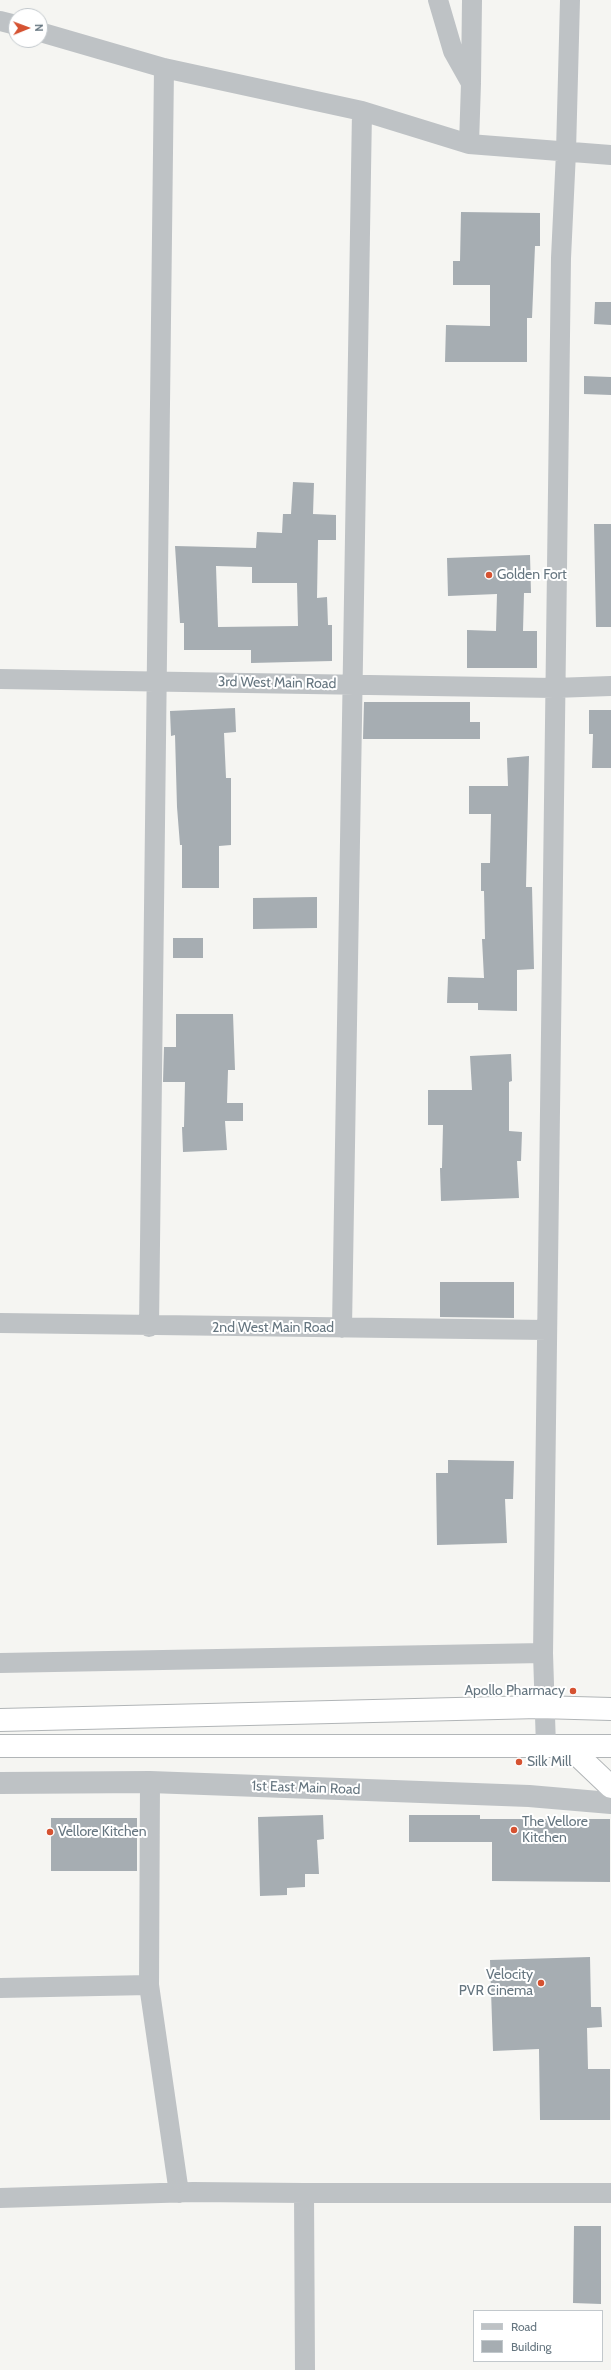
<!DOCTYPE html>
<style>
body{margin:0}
#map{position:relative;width:611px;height:2370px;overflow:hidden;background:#f5f5f2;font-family:Cabin,sans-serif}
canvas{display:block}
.legend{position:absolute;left:473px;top:2310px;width:130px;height:52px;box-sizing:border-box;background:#fff;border:1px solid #c2c8cc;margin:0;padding:5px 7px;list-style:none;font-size:12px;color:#667680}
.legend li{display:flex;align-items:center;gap:8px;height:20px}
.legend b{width:20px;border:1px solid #c2c8cc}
.north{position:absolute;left:8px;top:8px;width:40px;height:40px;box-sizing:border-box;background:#fff;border:1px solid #c2c8cc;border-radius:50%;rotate:89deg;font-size:11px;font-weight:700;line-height:16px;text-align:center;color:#667680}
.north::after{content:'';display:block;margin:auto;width:14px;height:18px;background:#d55231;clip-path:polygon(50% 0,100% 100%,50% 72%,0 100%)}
</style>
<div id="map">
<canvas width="611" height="2370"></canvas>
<ul class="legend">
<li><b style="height:5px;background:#bec2c5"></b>Road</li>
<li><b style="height:11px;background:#a6adb2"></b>Building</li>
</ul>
<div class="north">N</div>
</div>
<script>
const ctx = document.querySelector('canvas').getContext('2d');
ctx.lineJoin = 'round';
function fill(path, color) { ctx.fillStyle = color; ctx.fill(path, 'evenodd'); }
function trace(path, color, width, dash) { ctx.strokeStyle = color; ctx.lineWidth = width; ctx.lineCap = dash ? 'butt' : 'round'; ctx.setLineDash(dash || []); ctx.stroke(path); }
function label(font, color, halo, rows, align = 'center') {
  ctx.font = font + ' Cabin,sans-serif'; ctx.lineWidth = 4; ctx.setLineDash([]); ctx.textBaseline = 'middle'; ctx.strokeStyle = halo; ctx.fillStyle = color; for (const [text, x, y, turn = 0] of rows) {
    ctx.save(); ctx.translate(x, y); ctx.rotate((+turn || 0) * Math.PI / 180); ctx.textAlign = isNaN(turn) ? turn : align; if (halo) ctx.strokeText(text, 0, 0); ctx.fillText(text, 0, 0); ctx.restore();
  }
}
fill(new Path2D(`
 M461,212L540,213V246H535L532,318H527V362H445L446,325L490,326V285H453V261H460Z
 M595,302H611V325L594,324Z
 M584,376L611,377V395L584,394Z
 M293,482L314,483L313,514L336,515V540H318L317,598L327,597L328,625H332V661L251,663V650H184V623H180L175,546L256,548L257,532L282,533L283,514H291ZM216,566L252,567V583H297L298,626L218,627Z
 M594,524H611V627H596Z
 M530,555L531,593H524L523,631H537V668H467V630L496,631L497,594L448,596L447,558Z
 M364,702H470V722H480V739H363Z
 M235,708L236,732L224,733L226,778H231V845L219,846V888H182V845H180L177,807L175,735L171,736L170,711Z
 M589,710H611V768H592L593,734H589Z
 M529,756L526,887H532L534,969L517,970V1011L478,1010V1003H447L448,977L484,978L482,939H485L484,891H481V863H490L491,814H469V786H508L507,758Z
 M317,897V928L253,929V898Z
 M173,938H203V958H173Z
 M176,1014H233L235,1070H228L227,1103H243V1121H225L227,1150L183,1152L182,1127H184L185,1082H163L164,1047H176Z
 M511,1054L512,1081L509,1082V1131L522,1132L521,1161H517L519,1198L441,1201L440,1168H442L443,1125H428V1090H472L470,1056Z
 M440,1282H514V1318L440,1317Z
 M448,1460L514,1461L513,1499H505L507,1543L437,1545L436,1473H448Z
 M323,1815L324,1839L317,1840L319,1874H305V1887L287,1888V1895L260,1896L258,1817Z
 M409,1815H480V1819H610V1882L492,1881V1842H409Z
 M51,1818H137V1871H51Z
 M590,1957L591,2007H601L602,2027L587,2028L588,2069H610V2120H540L539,2049L493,2051L490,1960Z
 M574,2226H601V2304L573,2303Z`), '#a6adb2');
const trunk = new Path2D(`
 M0,1720L539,1707L611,1709
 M0,1746H611
 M569,1747L611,1787`);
trace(trunk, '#b1b5b7', 24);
trace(new Path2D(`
 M438,0L453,51L471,83L469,144
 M0,21L16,25
 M40,32L164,68L362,111L469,144L611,155
 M471,82L472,0
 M0,679L554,688L611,686
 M0,1323L547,1330
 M149,1327L164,68
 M342,1328L362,111
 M0,1663L543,1653
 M546,1747L543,1653L561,258L566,152L570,0
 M149,1985L179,2193
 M0,1988L149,1985L150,1782
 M0,2198L193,2192L304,2193
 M305,2370L304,2193H611`), '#bec2c5', 20);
trace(new Path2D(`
 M0,1783L150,1782L529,1796L611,1803`), '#bec2c5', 22);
trace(trunk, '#fff', 22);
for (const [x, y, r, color] of [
 [489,575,4,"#d55231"],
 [573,1691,4,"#d55231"],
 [519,1762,4,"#d55231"],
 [514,1830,4,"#d55231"],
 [50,1832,4,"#d55231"],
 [541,1983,4,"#d55231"]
]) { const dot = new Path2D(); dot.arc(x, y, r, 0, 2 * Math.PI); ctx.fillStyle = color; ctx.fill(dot); trace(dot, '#fff', 1.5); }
label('14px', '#667680', '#fff', [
 ["Golden Fort",497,575],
 ["Apollo Pharmacy",565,1691,"right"],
 ["Silk Mill",527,1762],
 ["The Vellore",522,1822],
 ["Kitchen",522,1838],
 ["Vellore Kitchen",58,1832],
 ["Velocity",533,1975,"right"],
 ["PVR Cinema",533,1991,"right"]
], 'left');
label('14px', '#667680', '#fff', [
 ["3rd West Main Road",277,683,1],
 ["2nd West Main Road",273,1328],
 ["1st East Main Road",306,1788,2]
]);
</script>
